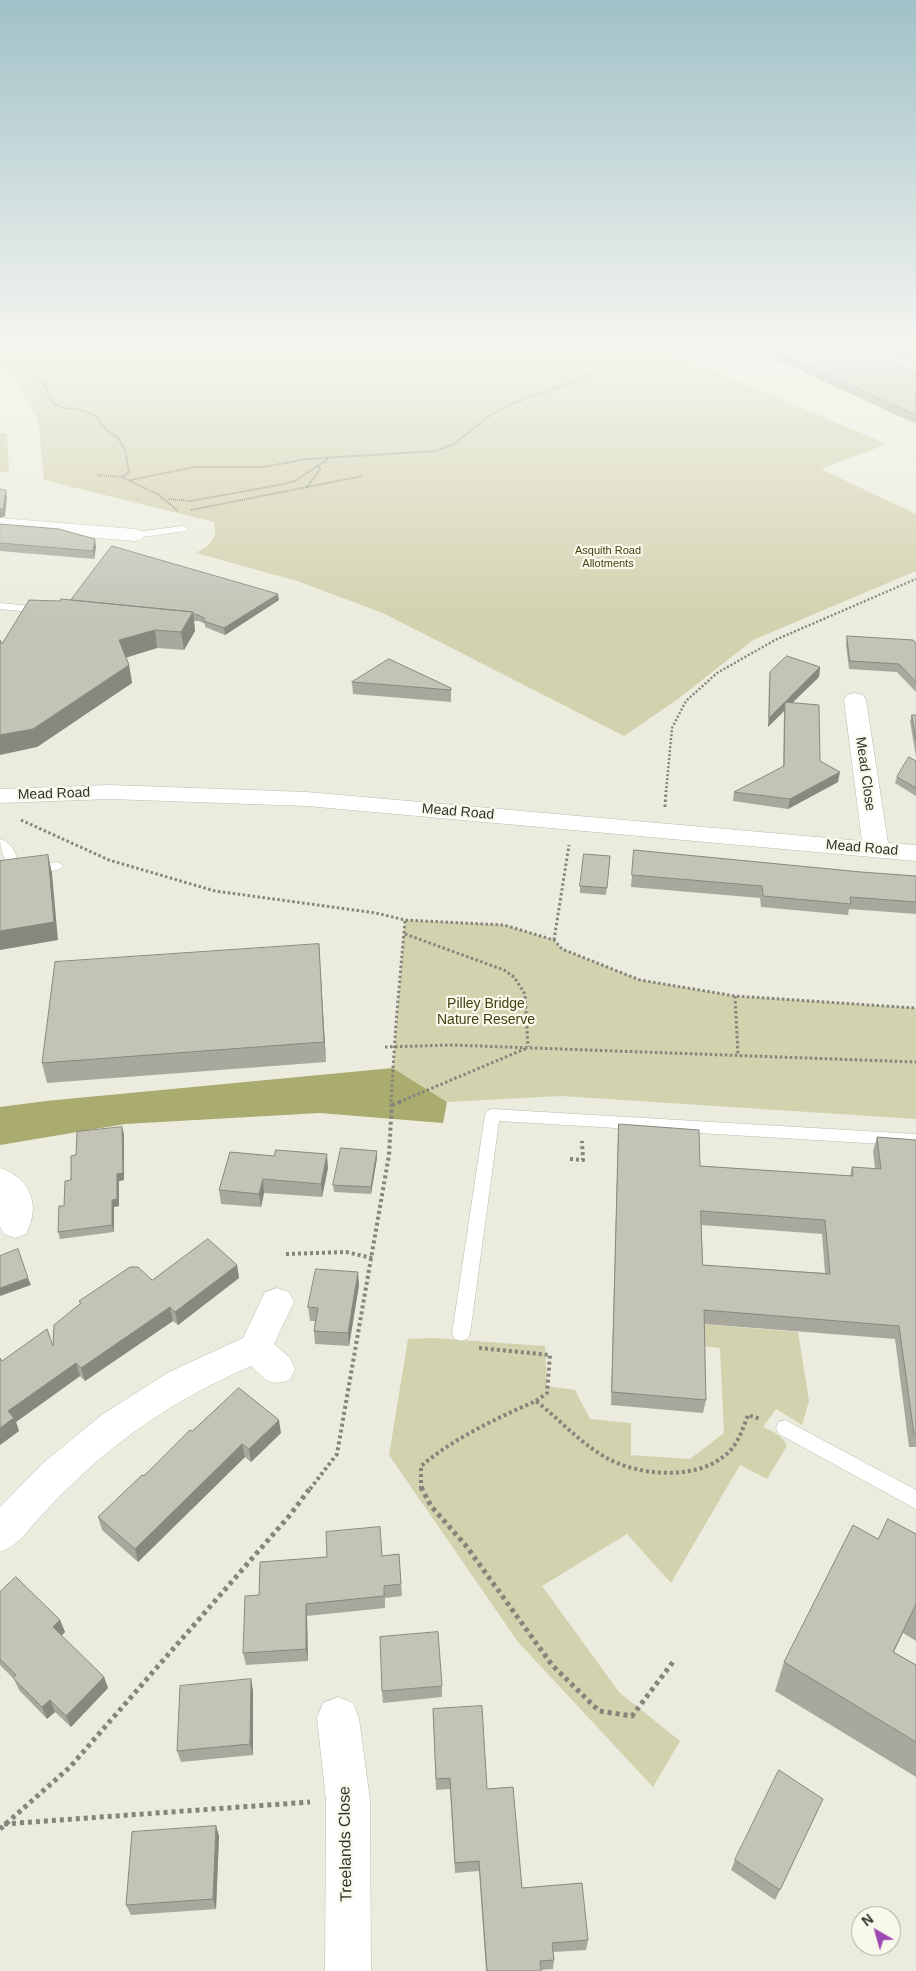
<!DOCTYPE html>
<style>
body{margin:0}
#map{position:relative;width:916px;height:1971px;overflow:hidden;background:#ececde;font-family:Arial,sans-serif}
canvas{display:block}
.north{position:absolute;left:851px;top:1906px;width:50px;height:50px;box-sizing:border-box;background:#f9f9eb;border:1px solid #a9a99f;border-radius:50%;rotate:322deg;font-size:14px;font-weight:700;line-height:20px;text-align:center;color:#31312c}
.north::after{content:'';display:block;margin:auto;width:18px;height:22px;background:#9e48b5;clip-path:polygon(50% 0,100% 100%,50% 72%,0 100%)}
</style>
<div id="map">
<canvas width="916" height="1971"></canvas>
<div class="north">N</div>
</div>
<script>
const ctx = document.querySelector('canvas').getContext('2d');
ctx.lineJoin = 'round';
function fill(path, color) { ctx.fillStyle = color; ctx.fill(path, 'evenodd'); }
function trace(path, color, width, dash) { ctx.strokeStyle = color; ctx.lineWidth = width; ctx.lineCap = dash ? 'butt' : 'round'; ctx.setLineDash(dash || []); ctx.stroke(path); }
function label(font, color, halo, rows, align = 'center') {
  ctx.font = font + ' Arial,sans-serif'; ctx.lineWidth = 4.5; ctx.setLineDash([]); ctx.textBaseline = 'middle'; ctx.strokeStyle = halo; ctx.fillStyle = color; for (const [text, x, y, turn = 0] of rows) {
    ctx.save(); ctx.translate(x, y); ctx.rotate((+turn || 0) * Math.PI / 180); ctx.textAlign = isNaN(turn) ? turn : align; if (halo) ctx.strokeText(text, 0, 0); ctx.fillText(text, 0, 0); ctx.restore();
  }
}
fill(new Path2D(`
 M0,345H653L887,444L821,469L916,514V571L753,640L678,699L624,736L383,613L297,581L196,553C210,545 218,539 214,522L44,480L38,419L11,375L0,365Z
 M0,433H7L9,471L0,472Z
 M405,920L504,925L554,940L562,949L640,980L735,996L916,1008V1119L561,1096L447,1102L393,1068Z
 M701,1324L798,1332L809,1401L802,1425L776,1409L763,1427C774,1432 782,1435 787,1446L767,1479L740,1465L671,1583L627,1534L542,1586L619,1692L680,1741L653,1787L518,1642L389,1455L408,1339L432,1338L545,1346L547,1386L575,1390L590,1419L631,1423V1455L690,1459L724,1433L720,1348L702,1346Z`), '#d1d2ae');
fill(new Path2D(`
 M393,1068L447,1102L443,1123L320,1113L125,1124L0,1145V1107L46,1101Z`), '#aaab6e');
const service = new Path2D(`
 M183,526L188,529L186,531L135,538L130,535L135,532Z
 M0,603L41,607L46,610L41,613L0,609Z
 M0,839C13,843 17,855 19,867L58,862L64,866L58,870L0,878V870L7,869C5,858 0,850 0,839Z
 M492,1109L916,1134V1146L499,1121L470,1334L467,1339L461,1341L455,1339L452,1334L485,1115L487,1111Z
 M785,1420L916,1490V1509L779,1434L776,1428L779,1422Z`);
const minor = new Path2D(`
 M0,518L135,529L142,531L144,535L142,539L135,541L0,530Z
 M855,693L863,695L866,700L888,843L916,845V861L307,806L110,799L0,803V789L110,785L307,792L862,841L844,700L847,695Z
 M0,1168C31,1178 41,1206 26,1234L15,1238L4,1234L0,1227Z
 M277,1288L289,1292L294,1302L274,1344L290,1358L295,1369L290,1380C269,1387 266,1380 251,1366C195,1390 142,1422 96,1462C77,1479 59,1496 42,1515C27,1530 21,1544 0,1552V1507L43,1463L103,1414L169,1372L243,1338L265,1292Z
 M338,1697L353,1703L359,1718L370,1800L371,1971H325L326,1800L317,1718L323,1703Z`);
trace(service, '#babbad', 1);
trace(minor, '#babbad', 1);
trace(new Path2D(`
 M0,357L35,376L44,385L53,404L64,408L78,409L96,416L104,428L118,438L125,450L129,472L122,477L159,495L178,511
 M98,475L122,477
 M131,480L194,467H264L307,459L436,451L454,444L489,416L511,404L579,380L595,372L605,359L602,348L598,345
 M306,488L320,470L318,465
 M169,499L191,501L284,484L295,481L328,459
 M191,510L363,476`), '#85857c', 2, [1, 1]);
trace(new Path2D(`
 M666,792L672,728L686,701L717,673L775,640L916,579`), '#85857c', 2.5, [2, 2]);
trace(new Path2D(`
 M665,807L666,791
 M21,820L109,860L215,891L376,913L405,920L504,925L554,940L562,949L640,980L735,996L916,1008
 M405,934L504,970L514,977L525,994L528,1047
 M554,940L569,845
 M735,996L738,1055
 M396,1023L405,920
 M385,1047L452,1045L916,1062
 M391,1102L393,1068
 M399,1102L527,1048`), '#85857c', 3, [2.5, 2.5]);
trace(new Path2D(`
 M392,1105L402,1101
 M570,1159L583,1160L582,1141
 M286,1254L346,1252L372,1258
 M479,1348L550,1355L547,1393L536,1401
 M310,1489L337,1454L389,1155L392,1101
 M421,1489V1466C456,1437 495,1419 536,1401C559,1419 579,1442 605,1457C636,1475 692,1481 723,1457C737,1447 742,1431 748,1415L761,1419`), '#85857c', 4, [3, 3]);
trace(new Path2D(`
 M421,1487L431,1506L467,1547L552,1665L599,1711L632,1716L673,1662
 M4,1824L310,1802
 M0,1829L70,1767L290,1515L311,1487`), '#85857c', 5, [4, 4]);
fill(service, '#fff');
fill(minor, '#fff');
trace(new Path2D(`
 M393,1068L396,1023`), '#85857c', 3, [2.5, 2.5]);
fill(new Path2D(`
 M737,345H849L916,372V424L799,370Z
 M864,345H916V366Z
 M0,524L96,547L94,559L0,551Z
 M71,600H279L225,635L205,627V624L199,621H194L195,631L184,650L157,648L126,657L129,665L132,683L37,747L2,644L60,601Z
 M847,636L916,643V692L897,672L849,669L846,645Z
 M820,667L819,677L792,703L820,761L838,782L788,809L733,801L734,792L783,767L784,711L768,727L769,682L770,672Z
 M352,682L451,688V702L353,694Z
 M912,715H916V757L910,721Z
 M916,761V796L895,783L897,777Z
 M634,850L861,872L916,876V914L849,909L848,915L761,907L760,898L631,887Z
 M610,856L606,895L580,893V886Z
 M319,944L326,1062L47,1083L42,1063Z
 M619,1124L700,1166L850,1176L852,1167L875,1169L873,1151L877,1137L916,1140V1447H909L895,1339L704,1324L706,1400L703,1413L611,1405L618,1138ZM701,1225L822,1234L825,1273L703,1265Z
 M124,1134V1180L119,1181V1206L114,1207V1232L60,1239L58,1232L76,1155Z
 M377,1151V1158L371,1194L334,1192L333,1185Z
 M230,1152L328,1168L322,1197L264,1193L261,1207L221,1204L219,1190Z
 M237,1265L239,1278L178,1325L173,1321L85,1381L80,1376L16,1422L19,1431L0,1445V1358L2,1361L53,1346L80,1304L79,1301L152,1280Z
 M359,1285L349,1346L315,1344L314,1331L315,1321H310L308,1307Z
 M192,1431L281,1433L251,1462L245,1457L138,1562L102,1530L98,1517Z
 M916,1534V1641L903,1633L894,1652L916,1665V1777L775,1691L784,1662L878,1539Z
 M399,1554L402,1596L385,1598V1608L307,1616L308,1661L246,1665L243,1653L259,1595L382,1556Z
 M0,1592L60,1620L65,1632L61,1636L104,1677L108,1688L71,1727L55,1712L47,1719L19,1690L14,1679L0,1665Z
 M251,1679L253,1691V1755L181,1762L177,1751Z
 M442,1686V1697L383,1703L382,1691Z
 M433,1709L487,1789L522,1888L588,1940L586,1950L553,1952L554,1960L553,1969L541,1970V1971H486L479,1871L455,1873L450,1789L436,1790Z
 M818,1809L775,1900L731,1870L735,1860Z
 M216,1826L219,1836L216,1909L131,1915L126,1905Z`), '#a8a89d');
fill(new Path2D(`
 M6,490L7,498L5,516L0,518V509Z
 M95,539L96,547L94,559L93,551Z
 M278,594L279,600L225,635L224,628Z
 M193,612L195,631L184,650L181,632Z
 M155,630L157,648L122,659L119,640Z
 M129,665L132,683L37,747L0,755V735Z
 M820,667L819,677L785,710V702Z
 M785,702L784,711L768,727L769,718Z
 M840,772L838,782L788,809L790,799Z
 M48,855L52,873L58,940L0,950V931Z
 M319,944L320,964L326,1062L324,1042Z
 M122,1127L124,1134V1180L119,1181V1206L114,1207V1232L112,1225V1200L117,1174Z
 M377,1151V1158L371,1194V1187Z
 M327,1154L328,1168L322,1197L321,1184Z
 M263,1179L264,1193L261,1207L259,1194Z
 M237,1265L239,1278L178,1325L175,1312Z
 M358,1272L359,1285L349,1346L348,1333Z
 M28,1278L31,1285L0,1296V1288Z
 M170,1307L173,1321L85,1381L81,1368Z
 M76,1363L80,1376L16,1422L19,1431L0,1445V1428L8,1411Z
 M279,1420L281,1433L251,1462L249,1449Z
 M242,1444L245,1457L138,1562L135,1549Z
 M306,1604L307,1616L308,1661L306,1649Z
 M60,1620L65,1632L57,1640L53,1627Z
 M104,1677L108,1688L71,1727L66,1716Z
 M251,1679L253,1691V1755L250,1744Z
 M50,1700L55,1712L47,1719L42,1707Z
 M823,1799L818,1809L775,1900L780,1890Z
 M216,1826L219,1836L216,1909L213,1899Z`), '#88887f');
const building = new Path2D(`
 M758,345H849L916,372V415L800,362Z
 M884,345H916V358Z
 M0,489L6,490L3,509H0Z
 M0,524L59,529L95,539L93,551L0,543Z
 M112,546L278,594L224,628L204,621V618L198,615L193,614V612L71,600Z
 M61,599L193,612L181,632L155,630L119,640L129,665L33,729L0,735V640L2,644L29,600L60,601Z
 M847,636L913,640L916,643V682L899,664L850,661Z
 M787,656L820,667L785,702L819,705L820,761L840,772L790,799L734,792L784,766L785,702L769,718L770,672Z
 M389,659L451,688V690L352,682Z
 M912,715H916V740Z
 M909,757L916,761V788L897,777Z
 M634,850L861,872L916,876V902L850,897L851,904L763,896L762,886L632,875Z
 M584,854L610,856L607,888L580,886Z
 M48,855L54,922L0,931V861Z
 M319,944L324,1042L42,1063L55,962Z
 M619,1124L699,1130L700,1166L853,1176L852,1167L881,1169L877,1137L916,1140V1434H914L899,1326L704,1310L706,1400L612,1392ZM701,1211L825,1220L830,1274L703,1265Z
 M122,1127L123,1173L117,1174V1199L112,1200V1225L58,1232L59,1206H64L65,1181L71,1180V1156L76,1155L77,1132Z
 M341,1148L377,1151L371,1187L333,1185Z
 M276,1150L327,1154L321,1184L263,1179L259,1194L219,1190L230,1152L274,1156Z
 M208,1239L237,1265L175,1312L170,1307L81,1368L76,1363L8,1411L14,1418L0,1428V1358L2,1361L47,1329L53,1346L54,1325L81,1303L79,1301L130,1267H138L152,1280Z
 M18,1249L28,1278L0,1288V1256Z
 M316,1269L358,1272L348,1333L314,1331L318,1308L308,1307Z
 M239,1388L279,1420L249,1449L242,1444L135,1549L98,1517L142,1475L144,1476L190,1430L192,1431Z
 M888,1519L916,1534V1604L893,1652L916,1665V1742L784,1662L853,1525L878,1539Z
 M380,1527L382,1556L399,1554L401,1584L384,1586V1596L306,1604V1649L243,1653L245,1596L259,1595L260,1562L327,1557L326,1532Z
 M16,1577L60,1620L53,1627L104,1677L66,1716L50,1700L42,1707L13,1678L16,1675L0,1659V1592Z
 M438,1632L442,1686L382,1691L380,1637Z
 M251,1679L250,1744L177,1751L180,1686Z
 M482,1706L487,1789L513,1787L522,1888L582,1883L588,1940L552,1943L554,1960L540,1961L541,1971H487L479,1861L455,1863L450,1778L436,1779L433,1709Z
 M779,1770L823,1799L780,1890L735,1860Z
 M216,1826L213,1899L126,1905L132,1832Z`);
fill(building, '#c3c3b6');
trace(building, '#88887f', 1);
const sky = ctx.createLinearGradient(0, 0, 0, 621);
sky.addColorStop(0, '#a0c1c8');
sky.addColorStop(0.56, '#f6f6f0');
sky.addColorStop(1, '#f6f6f000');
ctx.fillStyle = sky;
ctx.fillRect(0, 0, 916, 621);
label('11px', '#434213', '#f9f9eb', [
 ["Asquith Road",608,551],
 ["Allotments",608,564]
]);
label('14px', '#31312c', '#f9f9eb', [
 ["Mead Close",865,774,82],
 ["Mead Road",54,794,-2],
 ["Mead Road",458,812,5],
 ["Mead Road",862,848,5]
]);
label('14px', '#434213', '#f9f9eb', [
 ["Pilley Bridge",486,1004],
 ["Nature Reserve",486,1020]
]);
label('16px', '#31312c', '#f9f9eb', [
 ["Treelands Close",346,1844,-91]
]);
</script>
